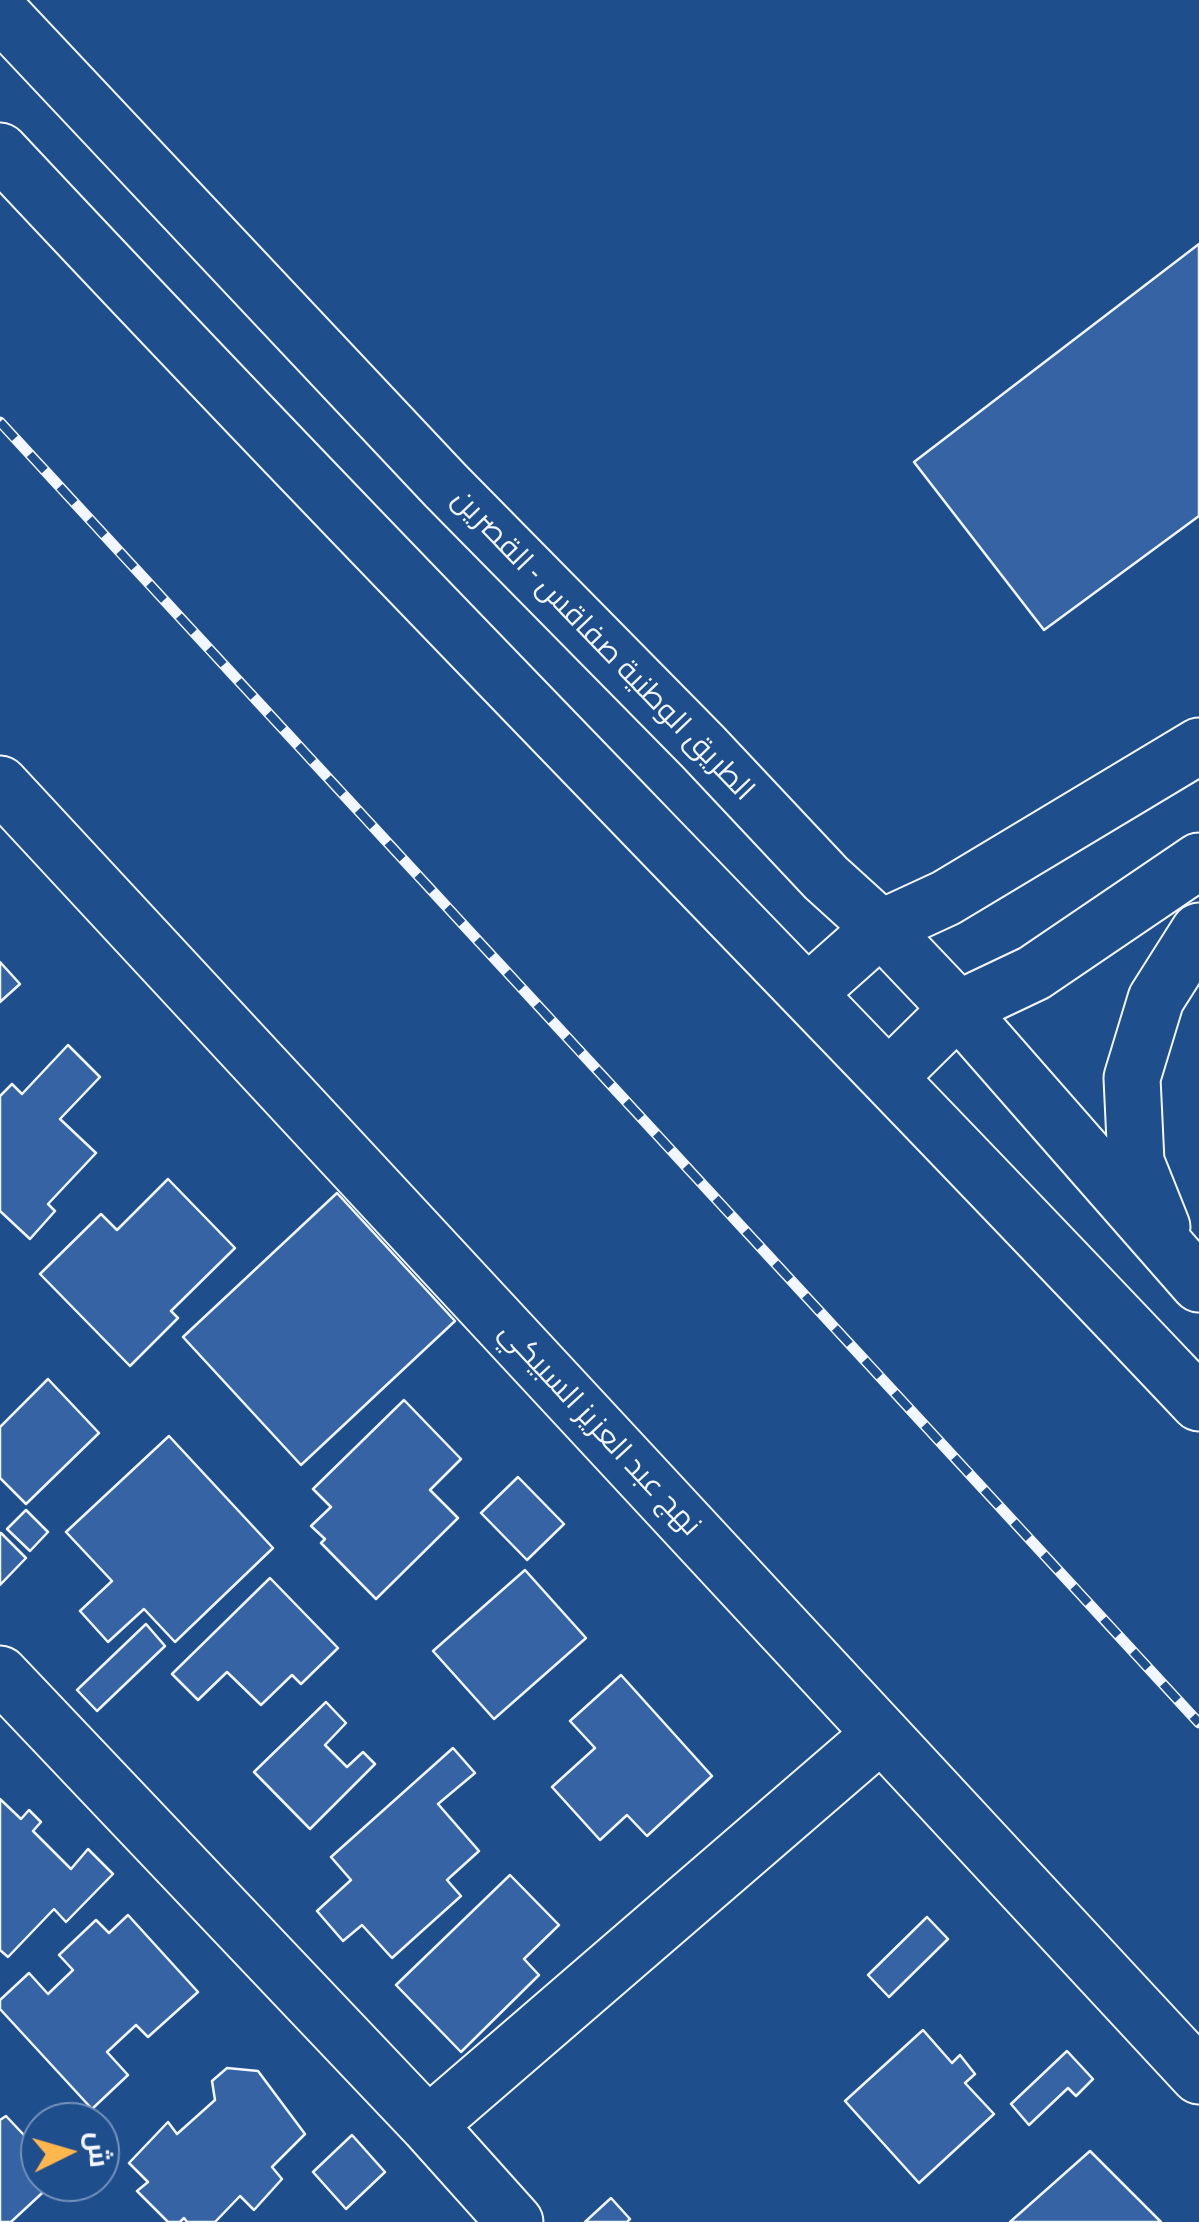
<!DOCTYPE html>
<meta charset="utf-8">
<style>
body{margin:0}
#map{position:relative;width:1199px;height:2222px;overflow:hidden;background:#1f4e8c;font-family:"Roboto Condensed",Cairo,sans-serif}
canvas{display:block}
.north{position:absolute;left:20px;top:2102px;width:100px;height:100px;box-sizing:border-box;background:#1f4e8c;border:2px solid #7391ba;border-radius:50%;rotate:85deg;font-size:28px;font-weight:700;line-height:40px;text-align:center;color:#f2f6ff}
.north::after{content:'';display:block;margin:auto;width:35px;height:45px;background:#ffb74d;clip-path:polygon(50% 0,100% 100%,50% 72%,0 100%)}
</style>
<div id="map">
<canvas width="1199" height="2222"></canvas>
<div class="north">ش</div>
</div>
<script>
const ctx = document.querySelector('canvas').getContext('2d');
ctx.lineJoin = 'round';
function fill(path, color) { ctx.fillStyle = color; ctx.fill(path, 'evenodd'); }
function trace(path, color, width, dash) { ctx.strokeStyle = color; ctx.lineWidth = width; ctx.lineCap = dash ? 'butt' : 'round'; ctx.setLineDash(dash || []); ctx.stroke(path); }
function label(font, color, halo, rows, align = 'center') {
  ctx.font = font + ' "Roboto Condensed",Cairo,sans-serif'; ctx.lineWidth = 8; ctx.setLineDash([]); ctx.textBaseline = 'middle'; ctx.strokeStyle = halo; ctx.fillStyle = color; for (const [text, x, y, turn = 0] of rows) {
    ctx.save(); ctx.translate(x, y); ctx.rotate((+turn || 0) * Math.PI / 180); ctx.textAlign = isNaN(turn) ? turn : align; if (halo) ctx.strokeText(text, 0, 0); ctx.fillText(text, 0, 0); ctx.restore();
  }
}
const building = new Path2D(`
 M1199,244V516L1044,630L914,462Z
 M0,962L20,984L0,1002Z
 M68,1045L100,1077L60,1119L96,1153L48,1204L55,1211L30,1239L0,1211V1096L12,1084L22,1094Z
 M168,1179L235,1248L171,1311L178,1318L130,1366L40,1274L101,1214L117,1230Z
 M337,1193L455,1321L301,1465L183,1337Z
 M48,1379L99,1433L26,1504L0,1478V1427Z
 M404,1400L461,1459L430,1490L458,1518L376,1599L321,1543L325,1539L311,1526L331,1507L313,1489Z
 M169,1436L273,1548L175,1642L144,1609L108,1642L80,1611L112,1581L66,1532Z
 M518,1477L564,1524L527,1560L481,1513Z
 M26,1510L48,1532L30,1551L7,1529Z
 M1,1533L26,1558L0,1585V1533Z
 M525,1570L586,1638L494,1719L433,1651Z
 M270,1578L338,1648L301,1684L292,1675L261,1705L227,1672L198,1700L172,1674Z
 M146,1624L165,1646L97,1711L77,1690Z
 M621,1675L712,1776L647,1836L627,1815L600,1840L552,1787L595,1748L570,1721Z
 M326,1702L346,1723L325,1745L347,1767L363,1752L375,1764L310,1829L254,1772Z
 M453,1748L475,1773L438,1804L479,1851L447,1880L461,1896L392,1958L362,1925L343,1941L317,1911L351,1880L331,1857Z
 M0,1799L21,1819L29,1810L41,1822L33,1831L71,1869L88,1849L113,1874L66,1922L54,1909L8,1957L0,1950Z
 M510,1875L559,1925L524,1959L539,1975L461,2052L396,1985Z
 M128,1915L198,1992L148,2037L136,2025L107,2052L128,2075L92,2109L0,2009V2000L29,1973L48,1994L73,1970L59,1955L96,1920L109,1933Z
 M927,1917L948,1939L889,1997L868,1975Z
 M923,2030L952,2063L960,2055L975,2074L965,2083L994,2114L919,2183L845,2101Z
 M1067,2051L1093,2079L1076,2096L1068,2088L1029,2125L1011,2104Z
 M227,2068L258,2071L305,2134L272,2167L282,2179L254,2210L240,2196L215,2222H187L184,2218L180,2222H168L137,2191L148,2182L129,2163L168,2122L177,2134L215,2100L212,2081Z
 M6,2116L40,2152V2182H54L11,2222H0V2120Z
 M352,2135L385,2172L346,2209L313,2172Z
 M1090,2151L1161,2222H1010Z
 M611,2198L630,2219L627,2222H585Z`);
fill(building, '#3563a3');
trace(building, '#f2f6ff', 2.5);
const minor = new Path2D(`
 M808,993L881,928L946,898L1199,746
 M890,1076L958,1009L1034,973L1199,861
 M0,1674L428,2125L515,2222
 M428,2125L881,1734`);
const tertiary = new Path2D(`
 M0,784L1199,2076`);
const primary = new Path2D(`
 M0,12L446,486L703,747L826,878L881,928L958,1009L1199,1284
 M0,151C395,573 802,983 1199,1403
 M1162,1227L1136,1162L1132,1078L1156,999L1199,931`);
trace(minor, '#f2f6ff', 59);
trace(tertiary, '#f2f6ff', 59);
trace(primary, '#f2f6ff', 59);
trace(minor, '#1f4e8c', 55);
trace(tertiary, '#1f4e8c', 55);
trace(primary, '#1f4e8c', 55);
const rail = new Path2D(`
 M0,422L1199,1723`);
trace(rail, '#f2f6ff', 11);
trace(rail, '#1f4e8c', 8, [22]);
label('30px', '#f2f6ff', '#1f4e8c', [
 ["الطريق الوطنية صفاقس - القصرين",602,646,46],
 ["نهج عبد العزيز السبيكي",599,1430,47]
]);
</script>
